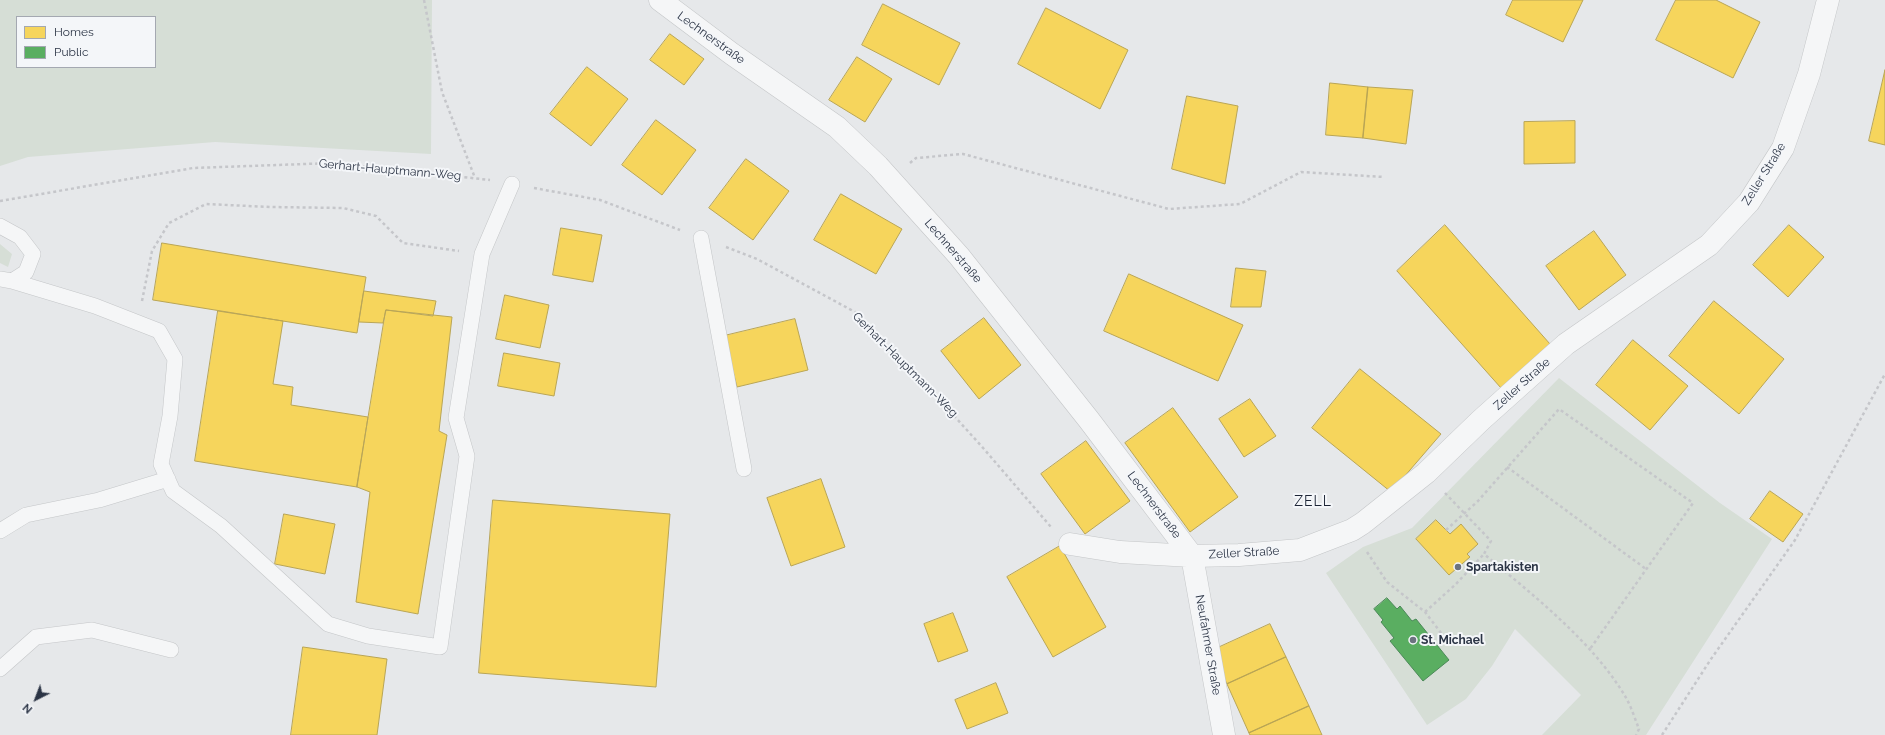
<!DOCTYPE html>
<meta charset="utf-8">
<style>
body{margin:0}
#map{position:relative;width:1885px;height:735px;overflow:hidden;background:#e6e8ea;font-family:Raleway,sans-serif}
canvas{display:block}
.legend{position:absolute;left:16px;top:16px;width:140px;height:52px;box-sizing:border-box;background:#f4f6f9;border:1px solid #a4a8b1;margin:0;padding:5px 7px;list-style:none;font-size:12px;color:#2b3445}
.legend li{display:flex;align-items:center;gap:8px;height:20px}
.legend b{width:20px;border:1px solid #a4a8b1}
.north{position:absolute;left:16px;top:679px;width:40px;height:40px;-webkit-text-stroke:3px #f4f6f9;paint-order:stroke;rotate:222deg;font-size:11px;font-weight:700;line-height:16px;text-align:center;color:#2b3445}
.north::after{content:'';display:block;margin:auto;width:14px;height:18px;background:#2b3445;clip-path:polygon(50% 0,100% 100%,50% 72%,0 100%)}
</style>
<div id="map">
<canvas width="1885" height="735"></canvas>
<ul class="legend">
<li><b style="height:11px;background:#f6d55c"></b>Homes</li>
<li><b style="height:11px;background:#5aae61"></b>Public</li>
</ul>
<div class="north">N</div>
</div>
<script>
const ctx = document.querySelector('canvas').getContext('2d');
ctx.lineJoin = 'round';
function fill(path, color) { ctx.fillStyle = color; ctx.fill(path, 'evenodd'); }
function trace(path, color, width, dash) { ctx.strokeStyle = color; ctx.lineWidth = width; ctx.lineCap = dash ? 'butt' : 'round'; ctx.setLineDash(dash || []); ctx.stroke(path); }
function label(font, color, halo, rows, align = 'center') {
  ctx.font = font + ' Raleway,sans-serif'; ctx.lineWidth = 4; ctx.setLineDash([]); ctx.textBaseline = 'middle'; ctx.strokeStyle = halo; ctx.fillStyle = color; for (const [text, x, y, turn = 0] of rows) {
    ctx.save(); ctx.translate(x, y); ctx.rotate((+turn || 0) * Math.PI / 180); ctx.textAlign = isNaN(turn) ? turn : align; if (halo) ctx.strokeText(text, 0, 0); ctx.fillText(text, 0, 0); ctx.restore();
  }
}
fill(new Path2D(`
 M0,0H432L431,154L215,142L28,157L0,166ZM17,17H155V67H17Z
 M0,244L12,254L8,267L0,263Z
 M1559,378L1720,503L1772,539L1646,735H1542L1581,695L1515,629L1492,666L1466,699L1427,725L1326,573L1363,547L1412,528Z`), '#d6ded6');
const homes = new Path2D(`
 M1513,0H1583L1563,42L1506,15Z
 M1676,0H1716L1760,22L1733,78L1656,40Z
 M883,4L960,43L939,85L862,45Z
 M1046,8L1128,50L1100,109L1018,64Z
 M670,34L704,59L684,85L650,60Z
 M857,57L892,79L865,122L829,100Z
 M587,67L628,99L591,146L550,114Z
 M1885,70V145L1869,141Z
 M1330,83L1368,87L1363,138L1326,135Z
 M1368,87L1413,90L1406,144L1363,138Z
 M1187,96L1238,106L1225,184L1172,169Z
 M656,120L696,150L662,195L622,165Z
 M1575,121V163L1524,164V122Z
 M746,159L789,191L753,240L709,208Z
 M841,194L902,229L876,274L814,240Z
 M1445,225L1550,344L1501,388L1397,271Z
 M1789,225L1824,257L1788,297L1753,265Z
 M561,228L602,235L593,282L553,275Z
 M1594,231L1626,275L1579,310L1546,266Z
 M162,243L366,277L357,333L153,300Z
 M1236,268L1266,271L1261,307H1231Z
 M1129,274L1243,325L1218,381L1104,331Z
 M364,291L436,301L433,316L386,310L383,323L359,322Z
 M505,295L549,305L540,348L496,339Z
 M1714,301L1784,359L1739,414L1669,356Z
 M386,310L452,317L439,431L447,435L418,614L356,602L370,492L357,487Z
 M218,311L283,321L273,384L293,387L291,405L368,417L357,487L195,461Z
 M984,318L1021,365L979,399L941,351Z
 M795,319L808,370L737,387L724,336Z
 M1633,340L1688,386L1650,430L1596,385Z
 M504,353L560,363L554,396L498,386Z
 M1360,369L1441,434L1391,492L1312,428Z
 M1250,399L1276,436L1244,457L1219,419Z
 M1173,408L1238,497L1190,532L1125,443Z
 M1086,441L1130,501L1085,534L1041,474Z
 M821,479L845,547L791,566L767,498Z
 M1770,491L1803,514L1783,542L1750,519Z
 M493,500L670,514L656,687L479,673Z
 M284,514L335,524L325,574L275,564Z
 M1436,520L1450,534L1461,524L1478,544L1467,554L1470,557L1449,575L1416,539Z
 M1060,546L1106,627L1053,657L1007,577Z
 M953,613L968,651L938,662L924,624Z
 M1270,624L1286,657L1227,684L1211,651Z
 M303,647L387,659L377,735H291Z
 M1286,657L1309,706L1249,733L1227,684Z
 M996,683L1008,713L967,729L955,700Z
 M1309,706L1322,735H1250L1249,733Z`);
fill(homes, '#f6d55c');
trace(homes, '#b9a555', 1);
const public = new Path2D(`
 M1387,598L1397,609L1400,606L1412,621L1416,619L1449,660L1423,681L1390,641L1394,638L1381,622L1383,620L1374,609Z`);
fill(public, '#5aae61');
trace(public, '#4c8959', 1);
const service = new Path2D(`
 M0,226L20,237L33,254L26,272L12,281L0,279
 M701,238L744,469
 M12,281L95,306L159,331L175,359L170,416L161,464L173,491L221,526L328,624L368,636L440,647L467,456L456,418L482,254L512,184
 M0,531L26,515L99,500L168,479
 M0,669L36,637L92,630L171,650`);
const minor = new Path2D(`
 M660,0L732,54L837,127L878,166L959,256L1089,420L1192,556L1224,735
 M1070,544L1120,552L1192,556L1239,555L1300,550L1352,530L1363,523L1426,473L1481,420L1566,344L1709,245L1749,202L1783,148L1809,74L1828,0`);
trace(service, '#c4c6c8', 16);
trace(minor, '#c4c6c8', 23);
trace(new Path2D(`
 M424,0L442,92L475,178
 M910,163L916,158L963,154L1169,209L1240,204L1301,172L1384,177
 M534,188L600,200L680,230
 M0,201L193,168L333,163L490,180
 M726,247L757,259L855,312L920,378L984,449L1051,527
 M142,301L152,251L169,223L206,204L270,207L343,208L376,216L403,243L459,251
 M1507,467L1646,569
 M1445,493L1491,541L1484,554C1533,595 1592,641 1625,696C1631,706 1635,719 1639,729L1636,735
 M1446,530L1478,501L1559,409L1693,503L1590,649
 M1367,552L1387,582L1425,612L1445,638L1436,644
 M1425,612L1455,585L1484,554
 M1662,735L1711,659L1795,540L1885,374`), '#c5c6ca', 2.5, [3, 3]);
trace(service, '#f5f6f7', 15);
trace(minor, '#f5f6f7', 22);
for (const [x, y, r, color] of [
 [1458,567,4,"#6c737f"],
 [1413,640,4,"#6c737f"]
]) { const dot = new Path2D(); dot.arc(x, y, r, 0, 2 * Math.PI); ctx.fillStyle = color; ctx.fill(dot); trace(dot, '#f4f6f9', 1.5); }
label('12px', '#2b3445', '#f4f6f9', [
 ["Lechnerstraße",711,38,36],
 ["Gerhart-Hauptmann-Weg",390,170,5],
 ["Zeller Straße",1764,174,-58],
 ["Lechnerstraße",953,251,49],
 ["Gerhart-Hauptmann-Weg",905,365,45],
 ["Zeller Straße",1522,384,-42],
 ["Lechnerstraße",1154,505,53],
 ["Zeller Straße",1244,553,-3],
 ["Neufahrner Straße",1208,645,80]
]);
label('bold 12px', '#2b3445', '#f4f6f9', [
 ["Spartakisten",1466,567],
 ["St. Michael",1421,640]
], 'left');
ctx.letterSpacing = '1px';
label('14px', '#1d2536', '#f4f6f9', [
 ["ZELL",1313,502]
]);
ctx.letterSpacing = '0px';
</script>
